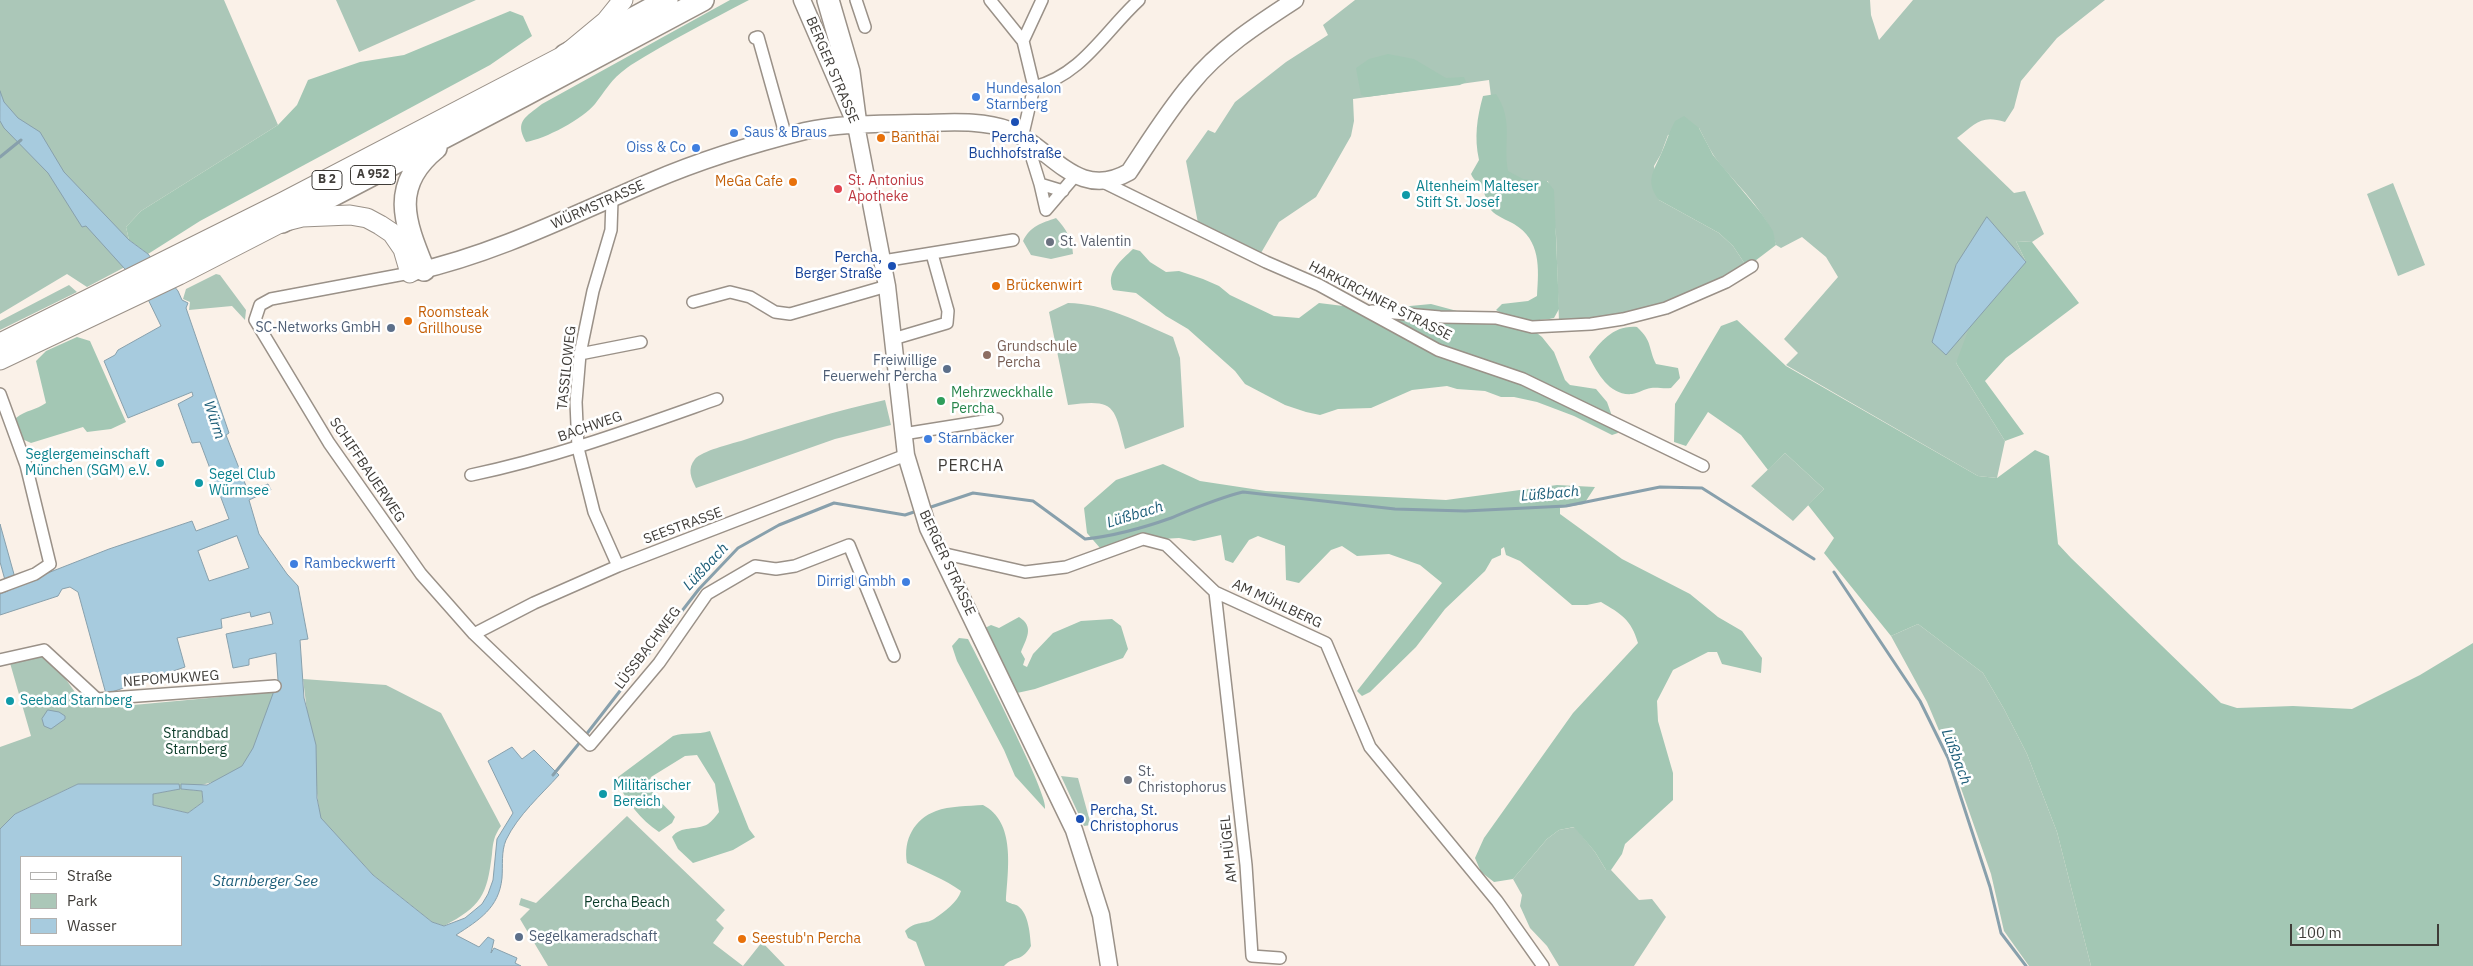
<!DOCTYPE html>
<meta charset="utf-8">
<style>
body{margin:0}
#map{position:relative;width:2473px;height:966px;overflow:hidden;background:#faf1e8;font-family:"IBM Plex Sans",sans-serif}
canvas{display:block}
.legend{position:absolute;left:20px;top:856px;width:162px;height:90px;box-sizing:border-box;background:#fff;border:1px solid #b2b1af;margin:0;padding:6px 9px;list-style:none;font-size:15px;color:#3f3c38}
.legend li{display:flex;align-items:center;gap:10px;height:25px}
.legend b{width:25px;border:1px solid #b2b1af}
.scale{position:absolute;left:2290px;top:924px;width:149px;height:22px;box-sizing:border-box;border:2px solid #3f3c38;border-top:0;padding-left:6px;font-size:15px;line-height:18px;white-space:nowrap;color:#3f3c38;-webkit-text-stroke:4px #fff;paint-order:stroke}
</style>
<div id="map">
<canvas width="2473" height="966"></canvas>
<ul class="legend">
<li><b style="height:6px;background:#fff"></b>Straße</li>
<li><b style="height:14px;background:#abc7b8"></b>Park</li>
<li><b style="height:14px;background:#a7cbde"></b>Wasser</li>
</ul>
<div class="scale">100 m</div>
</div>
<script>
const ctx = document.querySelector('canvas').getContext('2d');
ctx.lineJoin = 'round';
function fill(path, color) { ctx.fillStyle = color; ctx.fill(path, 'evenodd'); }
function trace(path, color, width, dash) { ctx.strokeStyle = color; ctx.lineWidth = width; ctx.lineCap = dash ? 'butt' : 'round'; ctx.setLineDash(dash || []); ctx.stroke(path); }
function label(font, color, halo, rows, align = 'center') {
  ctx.font = font + ' "IBM Plex Sans",sans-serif'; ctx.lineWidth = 5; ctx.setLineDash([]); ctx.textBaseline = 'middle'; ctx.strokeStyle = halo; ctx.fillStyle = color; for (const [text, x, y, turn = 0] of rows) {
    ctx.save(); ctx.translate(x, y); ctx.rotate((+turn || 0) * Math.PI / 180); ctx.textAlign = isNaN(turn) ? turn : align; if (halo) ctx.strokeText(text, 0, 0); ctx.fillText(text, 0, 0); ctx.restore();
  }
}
fill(new Path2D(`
 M0,0H224L278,125L141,211L126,227L129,240L109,250L125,267L87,287L67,274L0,314Z
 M336,0H476L359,52Z
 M1355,0H1870L1871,15L1879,40L1913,0H2105L2057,38L2021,81L2014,108L2005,122C1981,114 1975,124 1957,138L2014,193L2025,191L2044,234L2032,242L2016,241L2026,262L1956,363L2005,441L1997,478L1978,476L1786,365L1798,353L1784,339L1838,277L1826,257L1802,237L1781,248L1776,245C1767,209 1735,185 1714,156C1708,147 1704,137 1699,128L1668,135L1661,154L1654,166L1659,200L1719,233L1733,246L1747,267L1711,288L1623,319L1559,322L1556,234L1548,181L1502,186L1489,80L1353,99L1354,121L1351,136L1330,173L1316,197L1279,222L1261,253L1198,223L1186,161L1208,130L1215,133L1235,102L1286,62L1328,35L1323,25Z
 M2393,183L2425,265L2398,276L2367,194Z
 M1056,218C1066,229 1072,238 1073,254L1051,259L1031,255L1023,241C1030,226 1042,223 1056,218Z
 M216,274L220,275L246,310L245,320L232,306L189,310L190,302L183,299L186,289Z
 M69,285L77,292L0,330V321Z
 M1068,303C1103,303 1141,323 1173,337L1180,358L1184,427L1125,449C1114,405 1115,399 1068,405L1049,312Z
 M885,400L891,425L835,439L696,488C691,478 687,469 695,459C702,451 730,444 741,441C789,425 836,411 885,400Z
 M1785,453L1824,489L1793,521L1751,486Z
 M1918,624L1983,673L2004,709L2027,754L2057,832L2091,966H2029L2004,931L1991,874L1949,754L1927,702L1891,636Z
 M43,654L55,664L82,702L101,708L274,692C268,712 257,752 242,766C227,780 201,786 181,789L202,791L203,802L188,813L153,805V794L179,789V784H78L15,814L0,829V747L31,736L10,663Z
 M303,679L386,685L441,713L501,826C494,836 493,842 492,854C487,896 481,906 444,926L432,922L373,875L320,818Z
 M1061,776L1078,778L1091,825L1084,826Z
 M627,816L725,910L716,920L724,928L713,943L743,966L762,942L785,966H548L520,919L530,909L519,905L521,898L536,903Z
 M1575,827L1595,852L1606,870H1611L1639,900L1652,899L1666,917L1634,966H1559L1547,946L1530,928L1520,906L1522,895L1513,879L1547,839L1559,830Z`), '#abc7b8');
fill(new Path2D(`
 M730,0H749C709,21 669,41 631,65C611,79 609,86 595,104C583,119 545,139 526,142C514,121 526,117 542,104Z
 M510,11L523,16L532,36L490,65L200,221L148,254L129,240L126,227L141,211L278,125L297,105L308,80L360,62L404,55Z
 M1388,54L1414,59L1446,78L1464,77L1466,82L1460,85L1366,97L1361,95L1356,68L1369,59Z
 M1496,94C1514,121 1503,141 1508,171L1523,179L1547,181L1554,190L1559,309L1554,318C1536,322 1512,321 1496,310L1502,304L1528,301L1537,296C1539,268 1541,240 1514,224C1507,220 1496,216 1491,210C1487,204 1486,195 1482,189C1479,183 1474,181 1471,174L1479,160C1474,137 1477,118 1483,96Z
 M1684,116L1699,128L1713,155L1762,214L1773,231L1776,245L1747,267L1733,246L1719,233L1659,200C1645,182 1653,172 1661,154C1666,143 1669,132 1675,121Z
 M2016,241L2032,242L2079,303L2006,358L1985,381L2024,434L2005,441L1956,363L1975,312L2026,262Z
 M1133,249L1140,251L1150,262L1166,272L1179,271L1203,279L1219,286L1230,295L1274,316L1299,318L1319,303L1392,312L1410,306L1431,304L1483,318L1528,326L1542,337L1554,352L1565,380L1570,385L1596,389L1607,402L1618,433L1612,435L1574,416L1537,402L1514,397H1501L1485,391L1457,389L1447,386L1412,390L1371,408L1338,409L1320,415L1306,412L1285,405L1245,384L1235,371L1188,329L1166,316L1136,293L1113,290C1105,272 1122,260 1133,249Z
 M1737,320L1786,366L1978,476L1997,478L2035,450L2049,456L2058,544L2071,558L2221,703L2237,708L2293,706L2352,709L2420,675L2473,643V966H2091L2057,832L2027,754L2004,709L1983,673L1918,624L1891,636L1824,553L1834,538L1808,505L1824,489L1785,453L1768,470L1741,435L1708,412L1686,446L1674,442L1675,404L1721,326Z
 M1637,327C1653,342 1648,348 1656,364L1678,368L1680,378L1671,388C1664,389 1657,387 1651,388C1644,389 1639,393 1632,394C1610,396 1598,374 1589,357C1601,341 1614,325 1637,327Z
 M77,337L90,341L126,422L111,429L87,432L83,427L31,443L20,438L16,429V418C26,410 36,410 46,403L36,361L46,351Z
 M1163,464L1200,481L1266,491L1446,500L1557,485L1595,487L1584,504L1560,508V514L1622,559L1690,594L1718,617L1742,631L1762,658L1761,673L1722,664L1717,652H1708L1673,670L1657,701L1658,721L1673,773V800L1625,844L1622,854L1611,870H1606L1595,852L1574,827L1559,830L1547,839L1513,879L1494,882L1481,872L1475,858L1484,838L1573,713L1638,643C1631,619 1621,614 1601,602L1587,605H1572L1520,561L1506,555L1504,547L1501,549V555L1492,559L1485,571L1445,609L1416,647L1370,692L1362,696L1357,691L1442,583L1420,565L1389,554L1357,556L1342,546L1331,550L1299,583L1286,580L1285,546L1258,536L1249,540L1233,563L1225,560L1221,535L1194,541L1179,538L1127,541L1100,548L1087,533L1084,508L1116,480Z
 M1019,617C1035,627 1026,639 1021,652L1025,659L1023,665L1027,667L1033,654L1053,633L1081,621L1112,619L1121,626L1128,649L1123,658L1035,689L1017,693L1014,690L983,629L991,625L999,628Z
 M959,638L968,639C979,660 1050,797 1045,809L1015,776L1004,750L957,661L952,646Z
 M710,731L749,829L755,837L733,850L693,863L678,849L672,837C681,825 696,831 708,824C712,821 716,816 719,812L715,784L697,755L685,756L651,777C644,792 667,806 675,817L672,823L659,832C640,819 628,803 617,782L618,777L673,736C685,732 697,735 710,731Z
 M983,805C1016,822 1008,869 1006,901C1010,904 1015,904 1018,906C1029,914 1030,935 1031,946C1021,963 1014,955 1004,966H925L916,942L908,938L905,931C917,920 924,925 934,919C944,912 958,902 961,891C944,879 926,872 907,863C903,840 914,819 936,811C949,806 969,806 983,805Z`), '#a3c7b4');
const water = new Path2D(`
 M0,91L4,102L18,118L40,132L64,172L129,240L148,254L178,291L182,300L188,303L186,308L229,433L226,435L248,491L268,484L271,490L249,500L259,534L287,574L298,586L308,639L300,640L304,698L316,745L317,798L321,818L373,875L432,922L444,926L465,918L482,904L488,894L493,880L497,839L513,813L488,761L512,747L522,759L534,750L559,775C541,795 518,815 506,840C501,852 503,865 502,878C499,908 479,920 456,935L479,947L488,937L494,940L491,953L494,948L517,958L515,963L521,966H0V829L15,814L78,784H179L180,789L153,794V805L188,813L203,802L202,791L181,789V784L207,785L242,766L253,748L278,680L276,653L249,659V665L233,668L226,634L273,624L270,612L251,617L250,612L221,619L222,628L177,638L185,667L106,694L78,592L70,587L62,589L58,596L0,615V594L8,591L0,562V524L17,585L109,549L192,521L196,531L229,519L200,442L192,443L178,404L193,396L192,392L128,418L104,361L115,355L118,350L161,326L143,289L86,226L82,227L48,173L4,128L0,121ZM237,536L249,568L209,581L198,551ZM21,857H181V945H21Z
 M1987,217L2026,262L1946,355L1932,342L1956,265Z
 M48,710L59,712L65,716V719L51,729L44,726L42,719Z`);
fill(water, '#a7cbde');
trace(water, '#88a0ac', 1);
trace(new Path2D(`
 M0,157L21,140
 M928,508L973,493L1033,501L1085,539C1114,536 1143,528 1171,518C1195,508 1218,498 1243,492L1395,509L1465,511L1566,506L1660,487L1702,488L1814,559
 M1834,572L1920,701L1948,758L1990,887L2001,933L2026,966
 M585,736L699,589L738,548L779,525L834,503L905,515L917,511
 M553,775L581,741`), '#88a0ac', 3);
const minor = new Path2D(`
 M856,0L865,27
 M990,0L1023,41
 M755,38L758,37L786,137
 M1034,87C1082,75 1105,31 1139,0
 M1022,138L1034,87L1023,41L1042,0
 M1027,142L1040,184L1063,191
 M1101,181L1266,262L1319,285L1438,350L1523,379L1703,466
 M1040,184L1046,210
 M612,200L611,230L593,291L580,354L576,402L578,448L594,512L618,566
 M1046,210L1075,176
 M883,261L1013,240
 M410,273L271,299L260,305L255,320L329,443L421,574L474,634L590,745L659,663L707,594L755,566L776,569L795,566L849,545L894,656
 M693,302L730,292L750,297L775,312L790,314L887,286
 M1372,311L1440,317L1496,318L1532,327L1591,324L1623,319L1666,308L1726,282L1752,266
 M893,339L947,323L948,311L932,254
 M580,354L641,342
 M0,394L26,465L50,564L35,574L0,587
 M903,434L997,419
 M471,475C557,457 635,428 717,399
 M941,553L1025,572L1066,567L1143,539L1166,545L1215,592L1326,643L1370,747L1497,901L1543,966
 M1215,592L1246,865L1252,956L1280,958
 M474,634L534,603L618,566L906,455
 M0,660L44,650L97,699L275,686`);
const secondary = new Path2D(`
 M802,0L856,125L887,286L906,455L928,528L1074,830L1101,915L1109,966
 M414,272C498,253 574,214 652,181C701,160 753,144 805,131C840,123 879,124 915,123C945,123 980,119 1009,130C1052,148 1077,202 1129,172C1149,142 1168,111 1191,84C1219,49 1258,24 1295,0`);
const primary = new Path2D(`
 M0,343L283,202L565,55L606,21L623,0
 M0,360L179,275L282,222L302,217L350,215L367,218L380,225L392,233L403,249L410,273`);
const motorway = new Path2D(`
 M828,0L849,72L856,125
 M565,55L667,0
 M282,222L523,96L703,0
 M424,270C405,223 389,186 436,148`);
trace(minor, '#9a9188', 14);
trace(secondary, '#9a9188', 19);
trace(primary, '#9a9188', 21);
trace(motorway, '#9a9188', 24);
trace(minor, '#fff', 11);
trace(secondary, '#fff', 16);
trace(primary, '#fff', 19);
trace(motorway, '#fff', 21);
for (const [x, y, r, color] of [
 [976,97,5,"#3f7fe0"],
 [1015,122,5,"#1a4fb4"],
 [734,133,5,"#3f7fe0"],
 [881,138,5,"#e8710a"],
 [696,148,5,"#3f7fe0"],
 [793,182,5,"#e8710a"],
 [838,189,5,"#e0444e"],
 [1406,195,5,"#0f9aa8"],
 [1050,242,5,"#6b7280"],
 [892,266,5,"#1a4fb4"],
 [996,286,5,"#e8710a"],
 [408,321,5,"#e8710a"],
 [391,328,5,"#5c6f8a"],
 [987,355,5,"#8d6e63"],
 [947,369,5,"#5c6f8a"],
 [941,401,5,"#2e9e5b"],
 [928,439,5,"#3f7fe0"],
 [160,463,5,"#0f9aa8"],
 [199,483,5,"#0f9aa8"],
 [294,564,5,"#3f7fe0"],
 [906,582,5,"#3f7fe0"],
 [10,701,5,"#0f9aa8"],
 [1128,780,5,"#6b7280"],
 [603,794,5,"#0f9aa8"],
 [1080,819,5,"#1a4fb4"],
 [519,937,5,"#5c6f8a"],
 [742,939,5,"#e8710a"]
]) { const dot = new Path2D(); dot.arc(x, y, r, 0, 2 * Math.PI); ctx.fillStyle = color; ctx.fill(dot); trace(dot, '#fff', 2); }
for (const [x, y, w] of [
 [373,175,45],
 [327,180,30]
]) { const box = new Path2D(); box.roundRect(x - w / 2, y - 9.5, w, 19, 4); ctx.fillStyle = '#fff'; ctx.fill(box); trace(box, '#3f3c38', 1); }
label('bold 12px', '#3f3c38', null, [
 ["A 952",373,175],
 ["B 2",327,180]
]);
label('14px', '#3f3c38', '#fff', [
 ["BERGER STRASSE",832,70,67],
 ["WÜRMSTRASSE",598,205,-24],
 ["HARKIRCHNER STRASSE",1380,301,27],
 ["TASSILOWEG",567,368,-84],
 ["BACHWEG",590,427,-19],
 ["SCHIFFBAUERWEG",367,470,56],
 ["SEESTRASSE",683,526,-20],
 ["BERGER STRASSE",947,563,65],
 ["AM MÜHLBERG",1277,604,25],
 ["LÜSSBACHWEG",648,648,-53],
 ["NEPOMUKWEG",171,679,-4],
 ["AM HÜGEL",1229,849,-96]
]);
label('14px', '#366cbe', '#fff', [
 ["Hundesalon",986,89],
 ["Starnberg",986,105],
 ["Saus & Braus",744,133],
 ["Oiss & Co",686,148,"right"],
 ["Starnbäcker",938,439],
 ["Rambeckwerft",304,564],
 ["Dirrigl Gmbh",896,582,"right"]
], 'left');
label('14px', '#c56008', '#fff', [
 ["Banthai",891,138],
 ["MeGa Cafe",783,182,"right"],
 ["Brückenwirt",1006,286],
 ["Roomsteak",418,313],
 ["Grillhouse",418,329],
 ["Seestub'n Percha",752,939]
], 'left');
label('14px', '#164399', '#fff', [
 ["Percha,",1015,138],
 ["Buchhofstraße",1015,154],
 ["Percha,",882,258,"right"],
 ["Berger Straße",882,274,"right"],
 ["Percha, St.",1090,811,"left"],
 ["Christophorus",1090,827,"left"]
]);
label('14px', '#be3a42', '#fff', [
 ["St. Antonius",848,181],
 ["Apotheke",848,197]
], 'left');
label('14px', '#0d838f', '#fff', [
 ["Altenheim Malteser",1416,187],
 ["Stift St. Josef",1416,203],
 ["Seglergemeinschaft",150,455,"right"],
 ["München (SGM) e.V.",150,471,"right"],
 ["Segel Club",209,475],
 ["Würmsee",209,491],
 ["Seebad Starnberg",20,701],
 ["Militärischer",613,786],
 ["Bereich",613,802]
], 'left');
label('14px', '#5b616d', '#fff', [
 ["St. Valentin",1060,242],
 ["St.",1138,772],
 ["Christophorus",1138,788]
], 'left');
label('14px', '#4e5e75', '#fff', [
 ["SC-Networks GmbH",381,328],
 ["Freiwillige",937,361],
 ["Feuerwehr Percha",937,377],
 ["Segelkameradschaft",529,937,"left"]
], 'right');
label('14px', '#785e54', '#fff', [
 ["Grundschule",997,347],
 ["Percha",997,363]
], 'left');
label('14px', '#27864d', '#fff', [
 ["Mehrzweckhalle",951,393],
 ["Percha",951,409]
], 'left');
label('14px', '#0a3b28', '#fff', [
 ["Strandbad",196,734],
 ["Starnberg",196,750],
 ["Percha Beach",627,903]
]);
label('italic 15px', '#1c5d78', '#fff', [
 ["Würm",214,420,72],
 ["Lüßbach",1550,494,-5],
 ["Lüßbach",1135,515,-17],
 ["Lüßbach",706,567,-47],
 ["Lüßbach",1956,757,69],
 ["Starnberger See",265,882]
]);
ctx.letterSpacing = '1px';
label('16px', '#3f3c38', '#fff', [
 ["PERCHA",971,466]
]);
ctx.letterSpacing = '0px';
</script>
